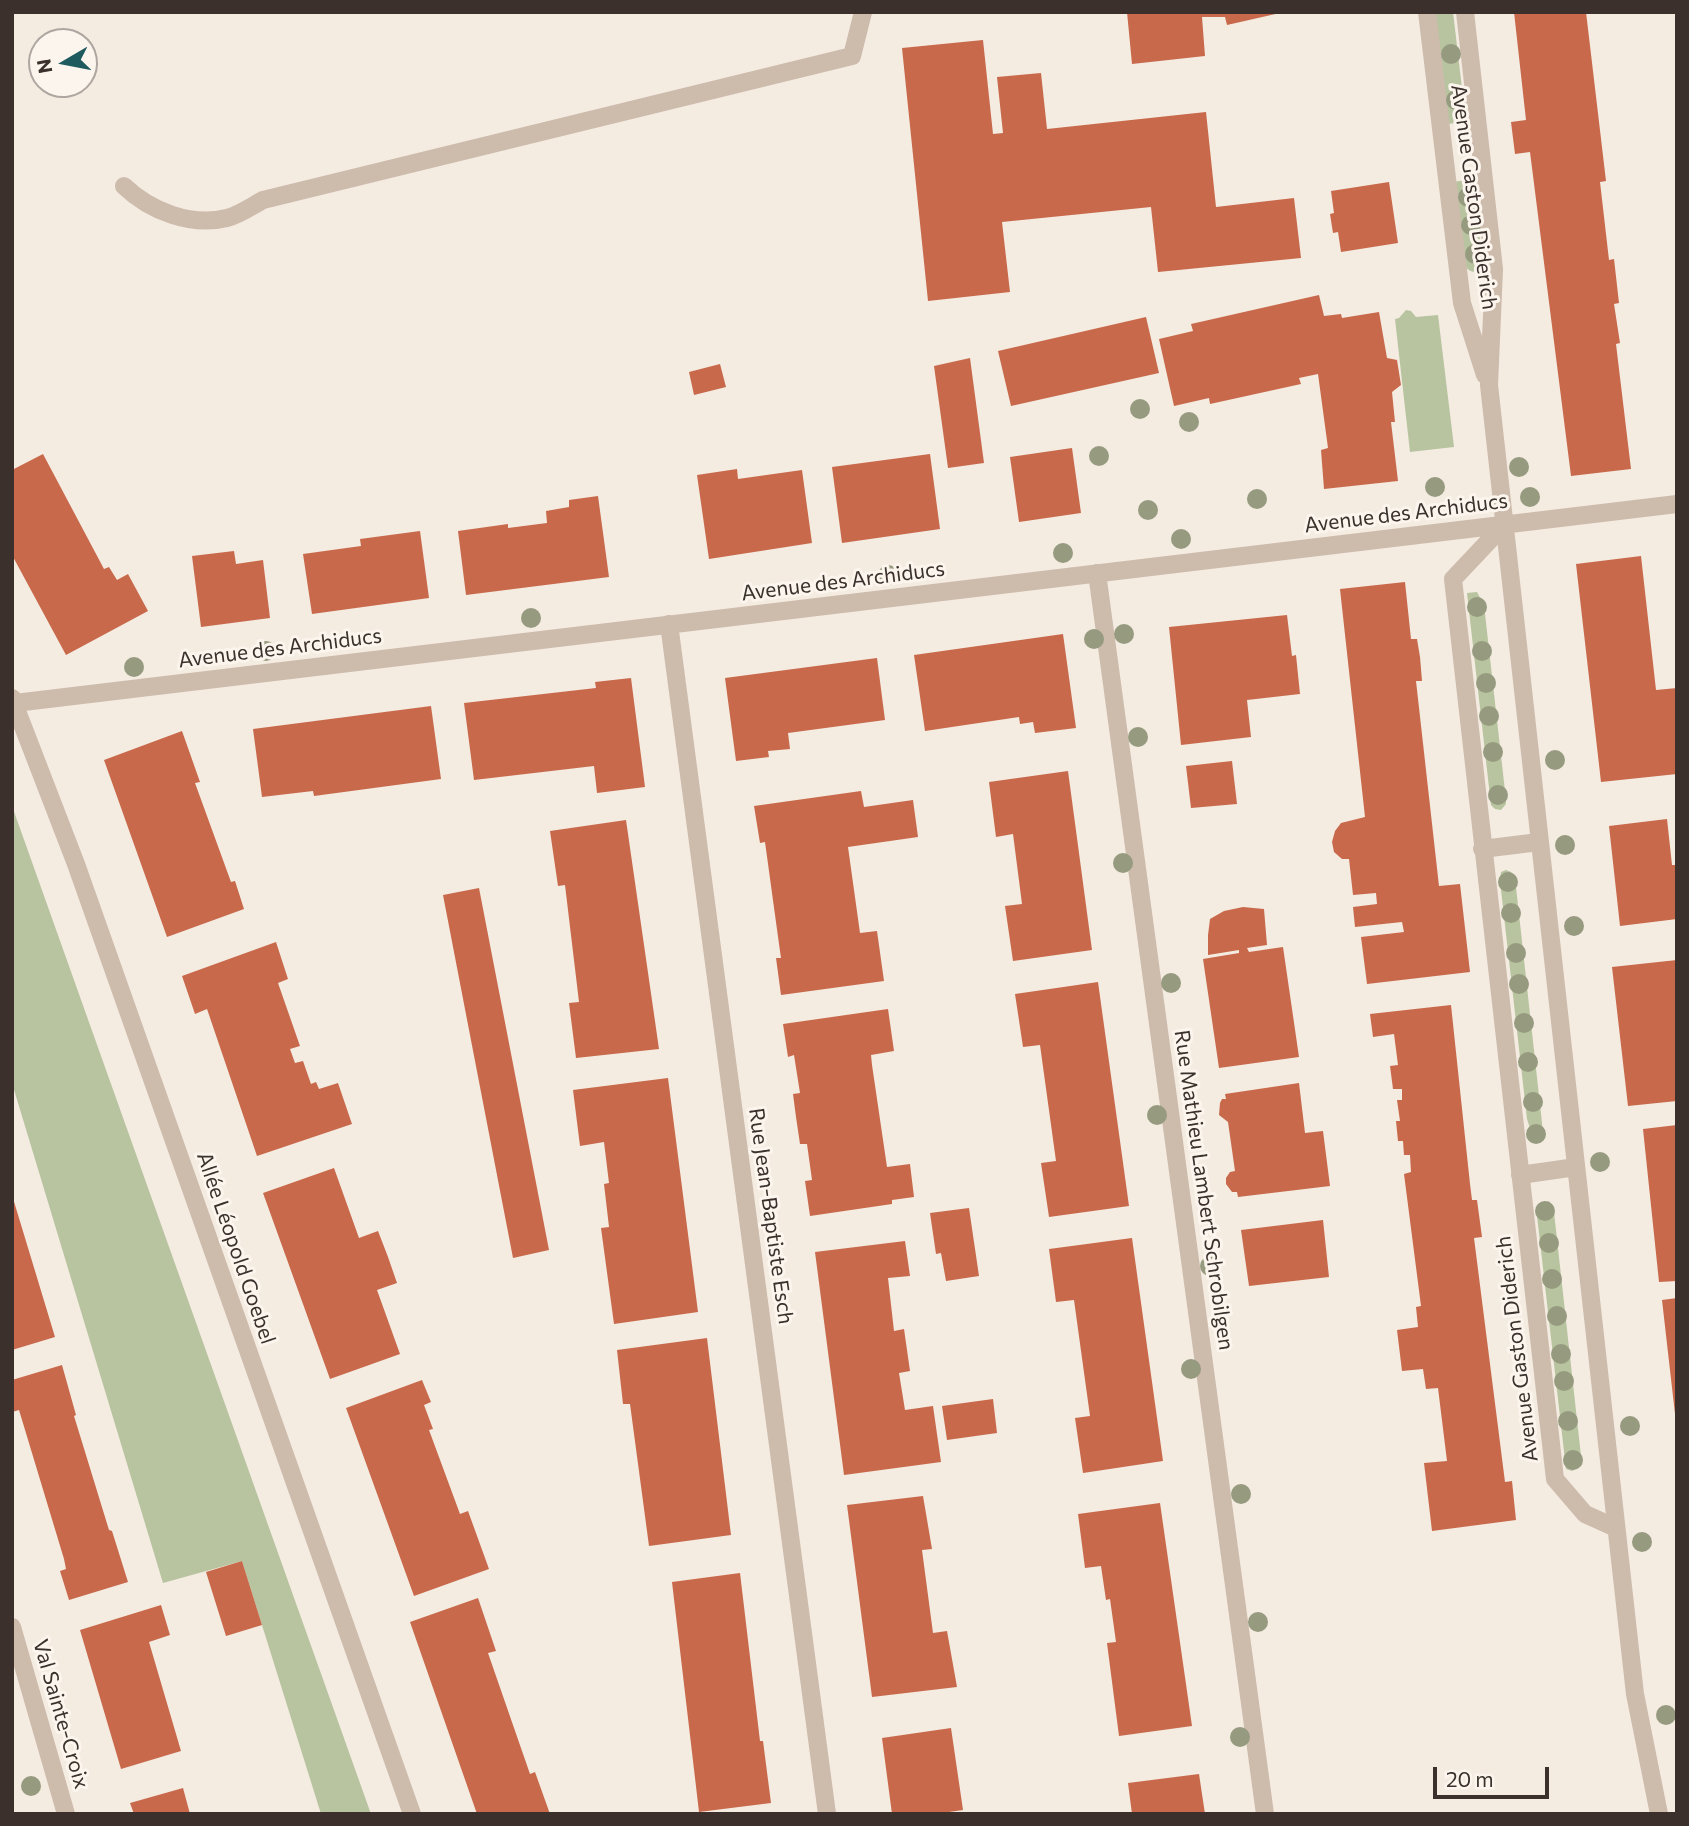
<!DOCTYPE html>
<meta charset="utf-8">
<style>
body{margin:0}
#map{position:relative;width:1689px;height:1826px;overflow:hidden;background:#f4ebe1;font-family:Commissioner,sans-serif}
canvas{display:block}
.frame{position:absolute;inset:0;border:14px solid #3b302b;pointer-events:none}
.north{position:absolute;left:28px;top:28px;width:70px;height:70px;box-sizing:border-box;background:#fbf5ee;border:2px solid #aea6a0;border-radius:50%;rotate:260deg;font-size:19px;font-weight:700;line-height:28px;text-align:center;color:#3b302b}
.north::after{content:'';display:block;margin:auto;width:24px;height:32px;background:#1f5a5e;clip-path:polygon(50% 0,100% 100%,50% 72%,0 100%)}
.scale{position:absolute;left:1433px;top:1767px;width:116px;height:32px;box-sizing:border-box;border:4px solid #3b302b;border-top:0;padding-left:9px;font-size:21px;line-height:24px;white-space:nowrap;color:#3b302b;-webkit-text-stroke:5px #fbf5ee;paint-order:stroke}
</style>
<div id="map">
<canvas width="1689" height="1826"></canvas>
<div class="frame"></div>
<div class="north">N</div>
<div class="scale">20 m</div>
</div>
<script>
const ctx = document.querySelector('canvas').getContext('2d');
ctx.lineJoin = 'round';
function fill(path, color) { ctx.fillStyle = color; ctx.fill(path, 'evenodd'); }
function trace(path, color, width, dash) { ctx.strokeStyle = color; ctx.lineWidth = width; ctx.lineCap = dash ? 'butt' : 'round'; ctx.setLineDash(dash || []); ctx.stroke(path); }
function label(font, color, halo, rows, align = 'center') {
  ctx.font = font + ' Commissioner,sans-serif'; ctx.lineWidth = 6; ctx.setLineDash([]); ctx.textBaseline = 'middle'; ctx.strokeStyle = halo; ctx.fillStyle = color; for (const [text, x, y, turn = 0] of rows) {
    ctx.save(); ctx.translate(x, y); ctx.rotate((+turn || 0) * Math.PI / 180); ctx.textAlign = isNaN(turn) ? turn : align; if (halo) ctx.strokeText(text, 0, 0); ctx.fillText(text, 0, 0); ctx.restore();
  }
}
fill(new Path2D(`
 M1434,12H1453L1466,122L1447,124Z
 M1473,179L1483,266C1474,276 1469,272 1462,262L1453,182Z
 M1406,310L1411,311L1416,317L1438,315L1454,447L1410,452L1395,319L1399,318Z
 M1477,592L1484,605L1505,791L1506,804L1501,810L1495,809L1491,805L1467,593Z
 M12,806L371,1814H321L242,1561L163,1583L12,1083Z
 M1506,870L1511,872L1516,887L1542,1123L1543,1136L1533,1138L1527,1119L1500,881L1501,872Z
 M1549,1201L1554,1212L1582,1465L1572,1471L1566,1469L1536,1207Z`), '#b8c4a0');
fill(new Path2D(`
 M1127,12H1280V13L1227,25L1225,17H1202L1205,56L1132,64Z
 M1514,12H1586L1606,181L1600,182L1609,260L1614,259L1619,303L1614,304L1620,343L1616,344L1631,469L1571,476L1530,152L1515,154L1511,122L1526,120Z
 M983,40L993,134L1003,133L997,77L1041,73L1047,129L1206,112L1216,207L1294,198L1301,258L1158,272L1151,207L1002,222L1010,292L928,301L902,48Z
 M1389,182L1398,243L1341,252L1338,232L1333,233L1330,214L1334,213L1331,191Z
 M1319,295L1324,316L1341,314L1342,318L1379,312L1387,358L1397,360L1401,385L1392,392L1395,422H1391L1398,481L1324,489L1321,450L1328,448L1318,374L1299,378L1301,384L1210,404L1209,398L1174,406L1159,339L1193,331L1191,324Z
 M1146,317L1159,373L1011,406L998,351Z
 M970,358L984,463L948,468L934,366Z
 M720,364L726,387L694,395L689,372Z
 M1072,448L1081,513L1019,522L1010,457Z
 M43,454L104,569L109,567L117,580L128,574L148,611L66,655L12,555V470Z
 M930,454L940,529L842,543L832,467Z
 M737,469L738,479L802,470L812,543L709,559L697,475Z
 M598,496L609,577L466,595L458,531L508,524V528L547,523L546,511L569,507V500Z
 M420,531L429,598L312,614L303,554L361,546L360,539Z
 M234,551L236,564L263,560L270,618L201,627L192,556Z
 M1641,556L1656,690L1677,688V774L1601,782L1576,564Z
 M1405,582L1411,639H1417L1420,657L1422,681H1416L1439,886L1460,884L1470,972L1367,984L1361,937L1404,932L1402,922L1355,927L1353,907L1377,904L1376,893L1353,895L1349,859H1342L1334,852L1332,842L1335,831L1341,823L1365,817L1340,589Z
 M1287,615L1292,656L1296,655L1300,694L1247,700L1251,737L1181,745L1169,627Z
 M1063,634L1076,728L1035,733L1033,722L1020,724L1019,717L925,731L914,655Z
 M877,658L885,720L788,733L790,749L768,751L769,757L736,761L725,678Z
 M631,678L645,787L597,793L594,766L474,780L464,703L596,688L595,682Z
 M431,706L441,779L314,796L313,791L262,797L253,729Z
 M182,731L200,782L195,783L231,882L235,881L244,909L167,937L104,760Z
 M1232,761L1237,804L1191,808L1186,766Z
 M1068,771L1092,950L1013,961L1005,906L1022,904L1013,834L996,837L989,782Z
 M861,791L864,807L913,800L918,837L848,847L860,933L877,931L884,981L781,995L776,958H781L779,944L765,842L760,843L754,806Z
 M1667,819L1672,865H1676L1677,875V919L1620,926L1609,826Z
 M626,820L659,1049L576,1058L569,1003L579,1002L565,885L558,886L550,831Z
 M479,888L549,1250L513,1258L443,895Z
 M1243,907L1264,909L1267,945L1247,948L1249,952L1283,947L1299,1057L1219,1068L1203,959L1239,953V950L1208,955V935L1210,919L1224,911Z
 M276,942L288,979L278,983L300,1046L290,1049L295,1063L303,1061L311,1084L316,1082L319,1089L338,1083L352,1124L257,1156L207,1009L195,1014L182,976Z
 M1677,960V1101L1628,1106L1612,967Z
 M1098,982L1129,1206L1049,1217L1041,1163L1056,1161L1040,1045L1023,1047L1015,994Z
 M1451,1005L1470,1184L1472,1200H1477L1482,1237L1474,1238L1505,1482L1512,1481L1516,1520L1432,1531L1424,1463L1447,1461L1438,1388L1426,1389L1423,1369L1402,1371L1397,1330L1418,1327L1416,1307L1421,1306L1404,1174L1411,1172L1410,1155H1404L1403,1141H1398L1396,1121H1400L1397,1100H1402V1089H1393L1390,1066L1398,1065L1394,1034L1373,1037L1370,1014Z
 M888,1009L894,1051L871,1055L872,1065L887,1167L910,1164L914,1197L892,1200V1204L810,1216L805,1181L812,1180L807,1144H800L796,1117L793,1094L800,1093L794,1055L788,1057L783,1024Z
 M668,1078L698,1312L614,1324L601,1228L609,1227L604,1184L609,1183L604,1142L580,1146L573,1090Z
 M1299,1083L1305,1133L1323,1131L1330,1186L1238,1197L1237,1192H1232L1226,1184V1178L1230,1172L1235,1171L1228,1122L1219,1115L1220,1103L1222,1099H1226L1225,1094Z
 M1677,1125V1281L1659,1282L1643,1129Z
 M334,1168L359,1238L378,1231L388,1257L397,1283L377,1290L400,1354L330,1379L263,1193Z
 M12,1195L55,1337L12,1350Z
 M969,1208L979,1276L946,1281L941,1253L936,1254L930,1213Z
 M1323,1220L1329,1277L1249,1286L1241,1230Z
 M1132,1238L1163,1461L1083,1473L1075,1418L1090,1416L1074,1300L1056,1302L1049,1249Z
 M905,1241L910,1276L888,1278L894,1331L904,1329L910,1371L899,1373L905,1410L933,1406L941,1462L844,1475L815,1252Z
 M1677,1298V1414H1675L1662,1300Z
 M707,1338L731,1535L649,1546L630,1404H623L617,1350Z
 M62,1365L76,1415L74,1416L109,1530L112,1531L128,1582L69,1600L60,1571L66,1569L64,1559L19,1410L12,1412V1380Z
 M422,1380L431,1402L424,1405L433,1429L429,1430L460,1514L468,1511L489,1569L414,1596L346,1408Z
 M993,1399L997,1433L947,1440L942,1406Z
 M923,1496L932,1549L922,1550L933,1633L947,1631L957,1687L872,1697L847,1505Z
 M1160,1503L1192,1726L1119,1736L1107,1643L1116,1642L1110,1599L1106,1600L1101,1566L1085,1568L1078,1514Z
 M242,1561L262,1625L226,1636L206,1572Z
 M740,1573L760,1741H763L771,1803L699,1812L672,1582Z
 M478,1598L496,1651L488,1653L530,1774L535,1772L550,1814H477L410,1622Z
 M161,1605L170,1635L149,1642L181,1751L121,1769L80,1630Z
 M951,1728L963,1810L935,1814H892L882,1738Z
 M1199,1774L1205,1814H1132L1128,1783Z
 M183,1788L190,1814H134L130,1803Z`), '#c8694b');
trace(new Path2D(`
 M1427,12L1462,303L1485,375
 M1465,12L1494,269L1489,385L1635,1694L1659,1814
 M124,186C150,211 191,227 227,218C239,215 252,206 263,200L852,56L863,12
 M1504,525L1453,579L1555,1479L1585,1514L1616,1528
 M1097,573L1265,1814
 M669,624L827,1814
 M12,698L76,864L412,1814
 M15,703L1677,504
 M1482,849L1539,842
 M1520,1175L1576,1167
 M12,1627L66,1814`), '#cdbbac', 18);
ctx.fillStyle = '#969b7f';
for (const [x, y] of [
 [1451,54],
 [1456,100],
 [1468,197],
 [1471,225],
 [1475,254],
 [1140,409],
 [1189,422],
 [1099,456],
 [1519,467],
 [1435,487],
 [1530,497],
 [1257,499],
 [1148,510],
 [1181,539],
 [1063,553],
 [888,575],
 [1477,607],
 [531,618],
 [1124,634],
 [1094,639],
 [266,651],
 [1482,651],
 [134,667],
 [1486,683],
 [1489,716],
 [1138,737],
 [1493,752],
 [1555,760],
 [1498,795],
 [1565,845],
 [1123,863],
 [1508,882],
 [1511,913],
 [1574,926],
 [1516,953],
 [1171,983],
 [1519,984],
 [1524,1023],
 [1528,1062],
 [1533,1102],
 [1157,1115],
 [1536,1134],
 [1600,1162],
 [1545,1211],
 [1549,1243],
 [1210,1266],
 [1552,1279],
 [1557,1316],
 [1561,1354],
 [1191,1369],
 [1564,1381],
 [1568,1421],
 [1630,1426],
 [1573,1460],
 [1241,1494],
 [1642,1542],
 [1258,1622],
 [1666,1715],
 [1240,1737],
 [31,1786]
]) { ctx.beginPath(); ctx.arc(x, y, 10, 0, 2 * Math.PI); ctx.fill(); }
label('21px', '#3b302b', '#fbf5ee', [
 ["Avenue Gaston Diderich",1474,197,82],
 ["Avenue des Archiducs",1406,513,-7],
 ["Avenue des Archiducs",843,581,-7],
 ["Avenue des Archiducs",280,648,-7],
 ["Rue Mathieu Lambert Schrobilgen",1204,1190,82],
 ["Rue Jean-Baptiste Esch",771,1216,82],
 ["Allée Léopold Goebel",236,1248,71],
 ["Avenue Gaston Diderich",1517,1349,-97],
 ["Val Sainte-Croix",61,1714,74]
]);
</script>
